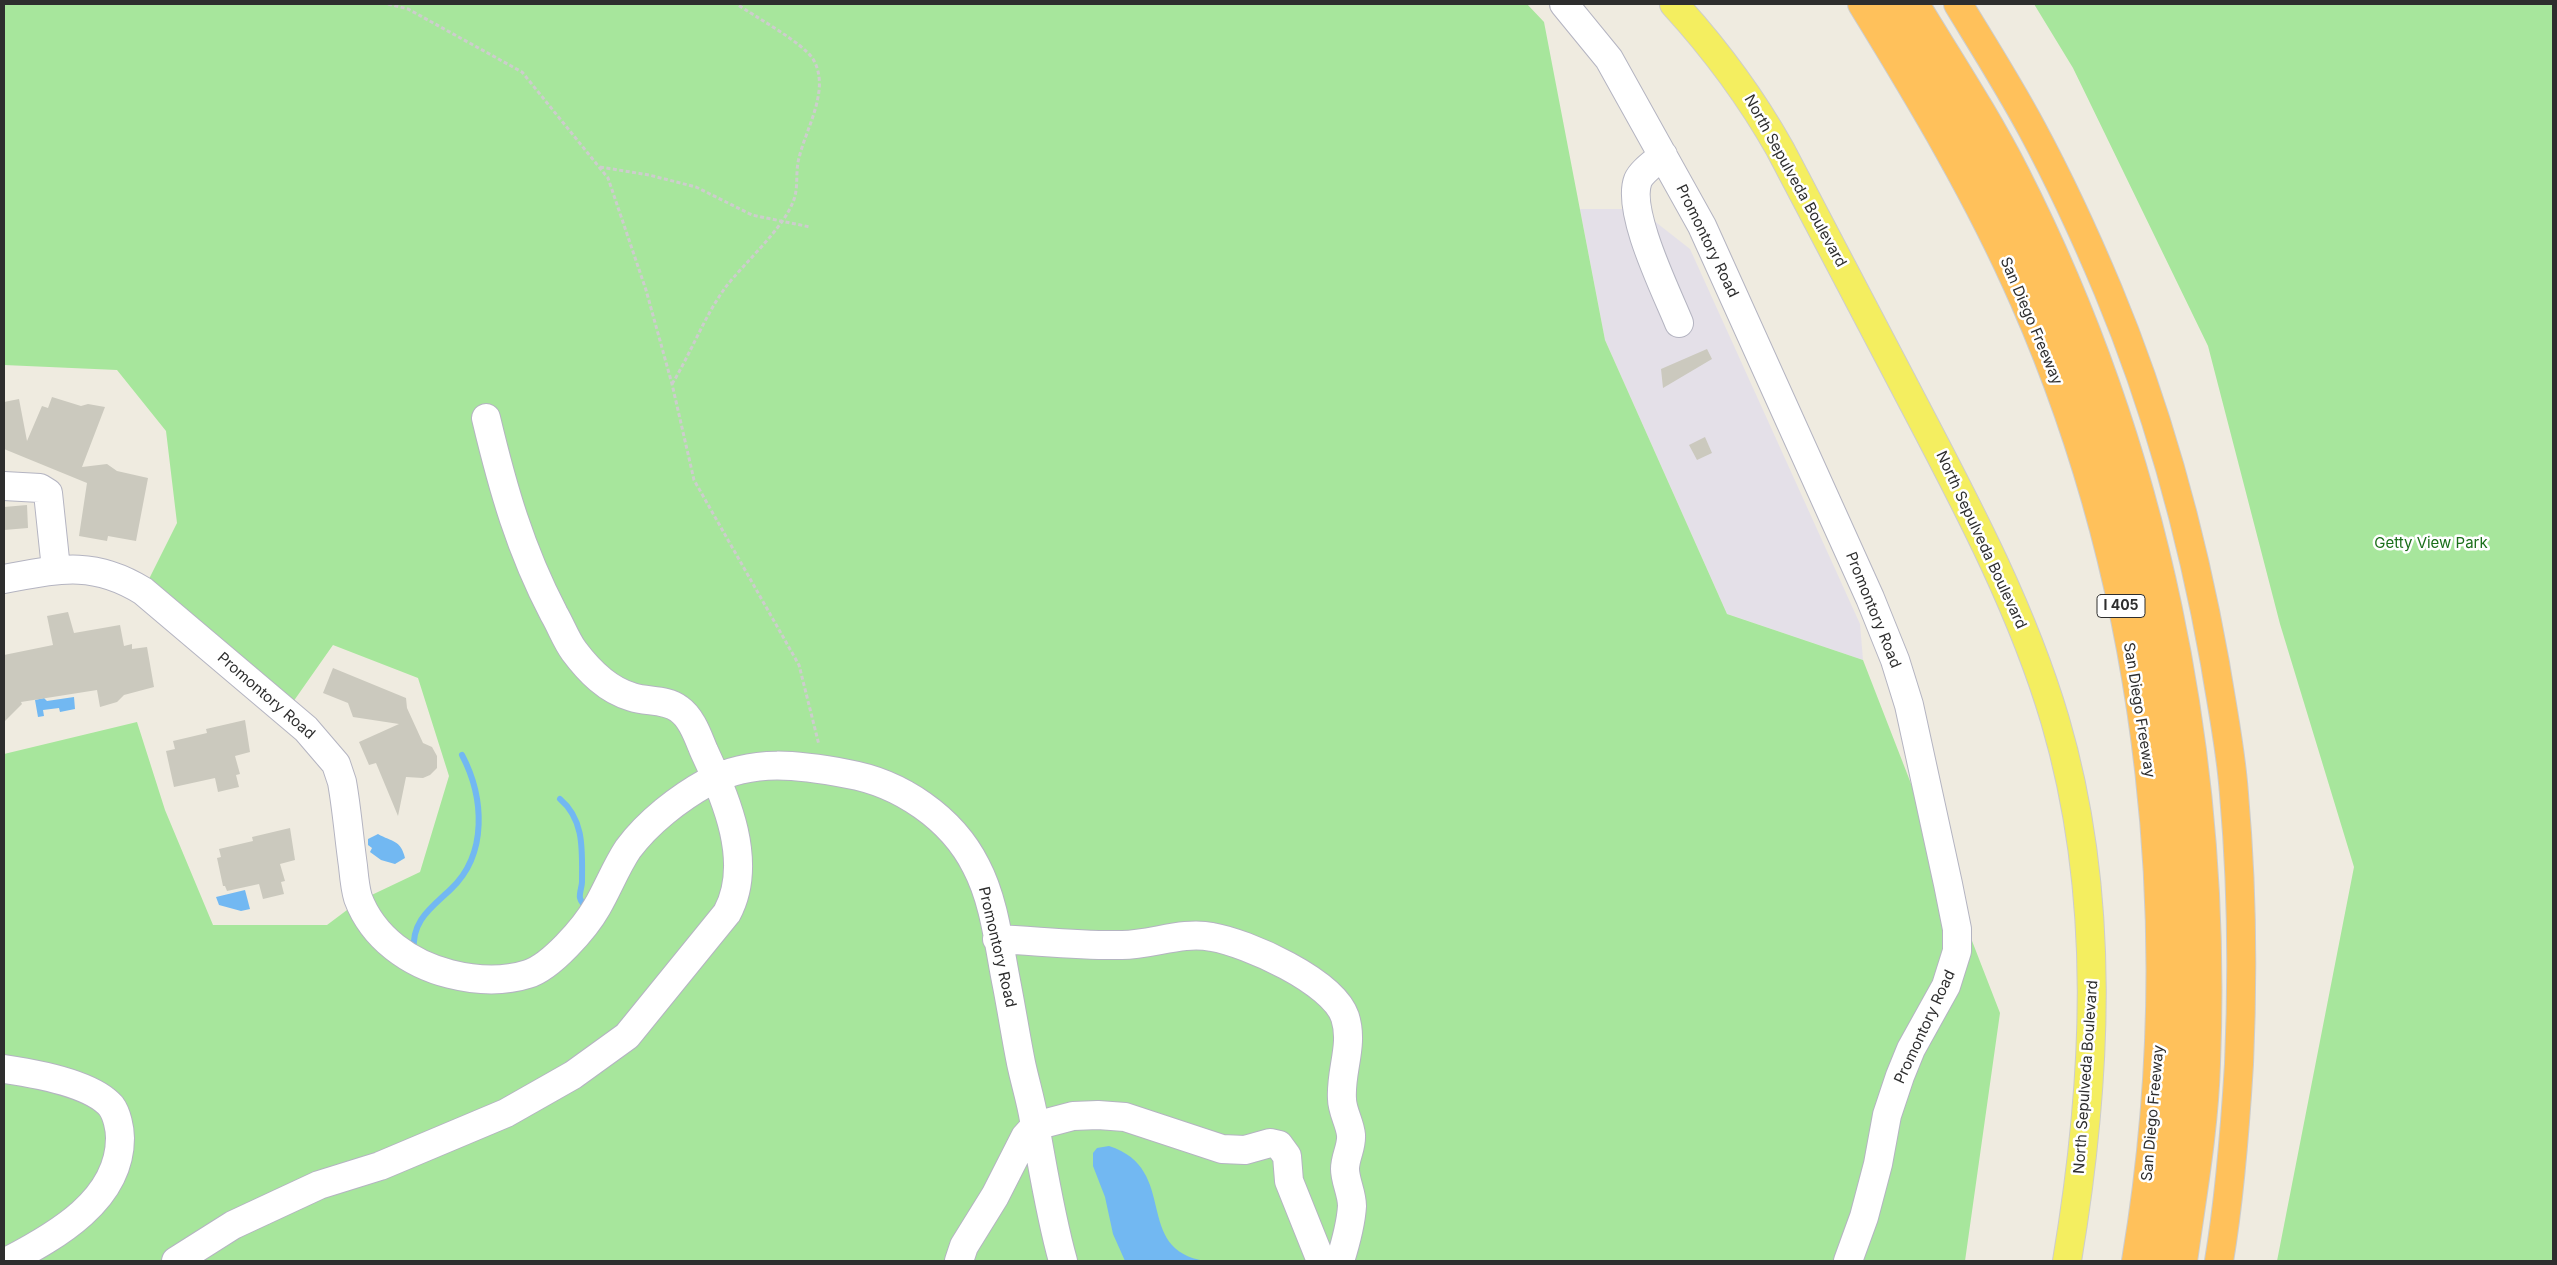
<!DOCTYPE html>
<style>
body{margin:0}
#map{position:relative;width:2557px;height:1265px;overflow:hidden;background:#efebe0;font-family:Inter,sans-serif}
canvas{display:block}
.frame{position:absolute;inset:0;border:5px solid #2e2e2e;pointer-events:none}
</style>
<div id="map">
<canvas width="2557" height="1265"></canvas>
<div class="frame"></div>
</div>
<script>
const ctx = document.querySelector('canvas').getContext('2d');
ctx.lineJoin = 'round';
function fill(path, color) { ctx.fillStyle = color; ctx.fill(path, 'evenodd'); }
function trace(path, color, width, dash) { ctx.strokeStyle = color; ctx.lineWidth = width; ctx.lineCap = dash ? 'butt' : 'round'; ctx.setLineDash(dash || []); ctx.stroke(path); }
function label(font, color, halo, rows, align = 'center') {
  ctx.font = font + ' Inter,sans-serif'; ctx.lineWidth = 5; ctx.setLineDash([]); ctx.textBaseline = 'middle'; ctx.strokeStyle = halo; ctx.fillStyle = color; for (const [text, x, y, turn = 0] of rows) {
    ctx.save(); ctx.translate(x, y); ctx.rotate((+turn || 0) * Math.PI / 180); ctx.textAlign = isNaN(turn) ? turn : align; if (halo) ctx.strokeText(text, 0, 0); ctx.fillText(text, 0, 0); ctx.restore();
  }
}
fill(new Path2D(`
 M1580,209H1639L1690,249L1860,624L1863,660L1727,614L1605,340Z`), '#e4e0e8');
fill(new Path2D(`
 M4,4H1527L1544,22L1605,340L1727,614L1863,660L2000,1013L1965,1261H4V754L137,722L165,810L213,925H327L359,901L420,872L449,776L418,678L333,645L286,712L143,591L177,523L166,431L117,370L4,365Z
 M2034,4H2553V1261H2277L2354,867L2280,624L2208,346L2073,68Z`), '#a7e69c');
fill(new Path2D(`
 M74,697L75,709L60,712L59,708L43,710L44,716L38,717L35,700L44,698L47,701Z
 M378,834C392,842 401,840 405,858L395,864L381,860L370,852L372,848L368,845V839Z
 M245,890L250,909L241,911L219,905L216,897Z
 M1109,1146C1181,1169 1131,1250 1206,1261H1125L1113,1234L1105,1197L1093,1166V1153L1097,1148Z`), '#72b8f2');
trace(new Path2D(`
 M560,799C585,820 582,852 582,882C582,887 579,893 580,898C581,903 585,906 590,909
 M414,951C411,921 431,908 451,889C488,854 484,797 462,755`), '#72b8f2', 6);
fill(new Path2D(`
 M1707,349L1712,359L1663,388L1661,369Z
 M52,397L81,406L88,404L105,407L82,467L107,464L117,471L148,478L136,541L108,536L107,541L79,536L87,483L4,449V402L19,399L27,441L42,406L48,408Z
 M1705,437L1712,453L1697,460L1689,445Z
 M27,505L28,528L4,530V507Z
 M68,612L74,633L120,625L124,646L132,644V649L147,647L154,687L124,695L117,702L100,707L97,690L21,702L22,704L4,722V655L53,645L47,616Z
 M333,668L406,698L407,708L423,743L432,747L437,756V768L430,775L423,778L406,777L398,816L376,763L369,765L359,742L399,724L353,717L348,703L323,693Z
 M245,720L250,752L235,756L240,774L236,775L239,787L218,792L215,778L174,787L166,751L175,749L173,741L207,733L206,729Z
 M290,828L295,860L280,864L285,881L281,882L284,894L263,899L259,884L227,891L225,886H223L217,858L221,857L219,849L253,841L252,837Z`), '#cbc9be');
const minor = new Path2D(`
 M1564,4L1609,59L1702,226L1870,598L1895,660L1909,705L1948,884L1957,929V951L1946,986L1911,1049L1900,1076L1887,1115L1878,1164L1864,1217L1848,1261
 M1663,155C1656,162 1642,171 1638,180C1626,211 1666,291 1679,323
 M4,486L40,488L48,493L56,569
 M4,579C58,569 93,560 143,591L306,729L336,764L342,782C347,810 349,838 353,866C354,876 355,888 358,898C373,938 410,964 450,974C474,980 503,982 528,974C551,967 585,928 597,907C608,888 616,867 628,849C648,822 679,798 708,782C753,758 800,765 848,774C900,783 952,818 976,866C995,902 999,947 1007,986C1012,1012 1016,1038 1021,1063C1025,1082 1031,1101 1034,1120C1043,1168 1050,1215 1063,1261
 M997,939C1039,941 1081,946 1122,945C1152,945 1182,931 1212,937C1247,943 1333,981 1345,1017C1354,1045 1340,1071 1342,1099C1342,1111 1350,1123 1351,1135C1352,1147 1345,1157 1345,1169C1345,1181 1352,1193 1352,1206C1351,1223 1345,1245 1340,1261
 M4,1069C32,1073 91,1083 111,1106C117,1114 120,1129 120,1138C120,1200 56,1236 8,1261
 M176,1261L233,1225L319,1185L380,1166L506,1113L573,1075L627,1036L727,913C754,863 726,798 704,751C698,737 692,718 679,709C666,699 647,702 632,697C607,690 589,671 574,651C566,640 561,626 554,614C520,549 503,489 486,418
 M959,1261L964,1246L995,1196L1025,1137L1035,1126L1073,1116L1098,1115L1125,1117L1222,1149L1245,1150L1270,1143L1279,1145L1287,1156L1289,1181L1321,1261`);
const major = new Path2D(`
 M1674,4C1716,50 1749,94 1780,149C1826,236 1872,324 1918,412C1970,511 2023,612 2055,720C2107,897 2097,1082 2067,1261`);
const highway = new Path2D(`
 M1862,4C1921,100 1979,197 2024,300C2155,599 2190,941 2136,1261
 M1888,4C1937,83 1984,162 2024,246C2051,301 2072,361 2092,419C2145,578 2176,743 2185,912C2188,973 2183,1036 2179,1097C2175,1152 2171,1207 2161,1261
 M1915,4C1949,60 1986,116 2016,175C2155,448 2218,759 2206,1064C2204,1130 2192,1196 2183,1261
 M1958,4C1983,45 2009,86 2032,129C2060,181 2085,235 2108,290C2158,410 2192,535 2215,663C2222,707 2231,750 2234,794C2242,884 2243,974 2239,1064C2235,1130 2230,1196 2219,1261`);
trace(minor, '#b4b4c1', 30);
trace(major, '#cdcdcd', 30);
trace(highway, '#cdcdcd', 30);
trace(new Path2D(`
 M388,4L408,9L522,72L608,178L646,290L672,384L694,480L799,665L819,745
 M600,167L649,175L696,187L752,215L810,227
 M672,384C691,353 704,317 725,288C744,263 782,230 793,202C799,188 795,172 799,158C806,128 831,89 813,59C802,42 755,17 737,4`), '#cdcdcd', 3, [4, 2.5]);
trace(minor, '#fff', 28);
trace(major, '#f4ee60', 28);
trace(highway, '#ffc15b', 28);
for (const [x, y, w] of [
 [2121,606,48]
]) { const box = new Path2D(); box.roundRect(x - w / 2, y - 11.5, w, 23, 4); ctx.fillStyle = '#fff'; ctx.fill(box); trace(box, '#2e2e2e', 1); }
label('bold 14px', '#2e2e2e', null, [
 ["I 405",2121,606]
]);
label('15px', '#2e2e2e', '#fff', [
 ["North Sepulveda Boulevard",1795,181,61],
 ["Promontory Road",1707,241,64],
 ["San Diego Freeway",2031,321,67],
 ["North Sepulveda Boulevard",1981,540,65],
 ["Promontory Road",1873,610,68],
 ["Promontory Road",266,696,41],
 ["San Diego Freeway",2139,710,81],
 ["Promontory Road",997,947,77],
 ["Promontory Road",1925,1027,-65],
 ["North Sepulveda Boulevard",2086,1077,-86],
 ["San Diego Freeway",2153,1113,-85]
]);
label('15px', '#1b6f1a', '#fff', [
 ["Getty View Park",2431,543]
]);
</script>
